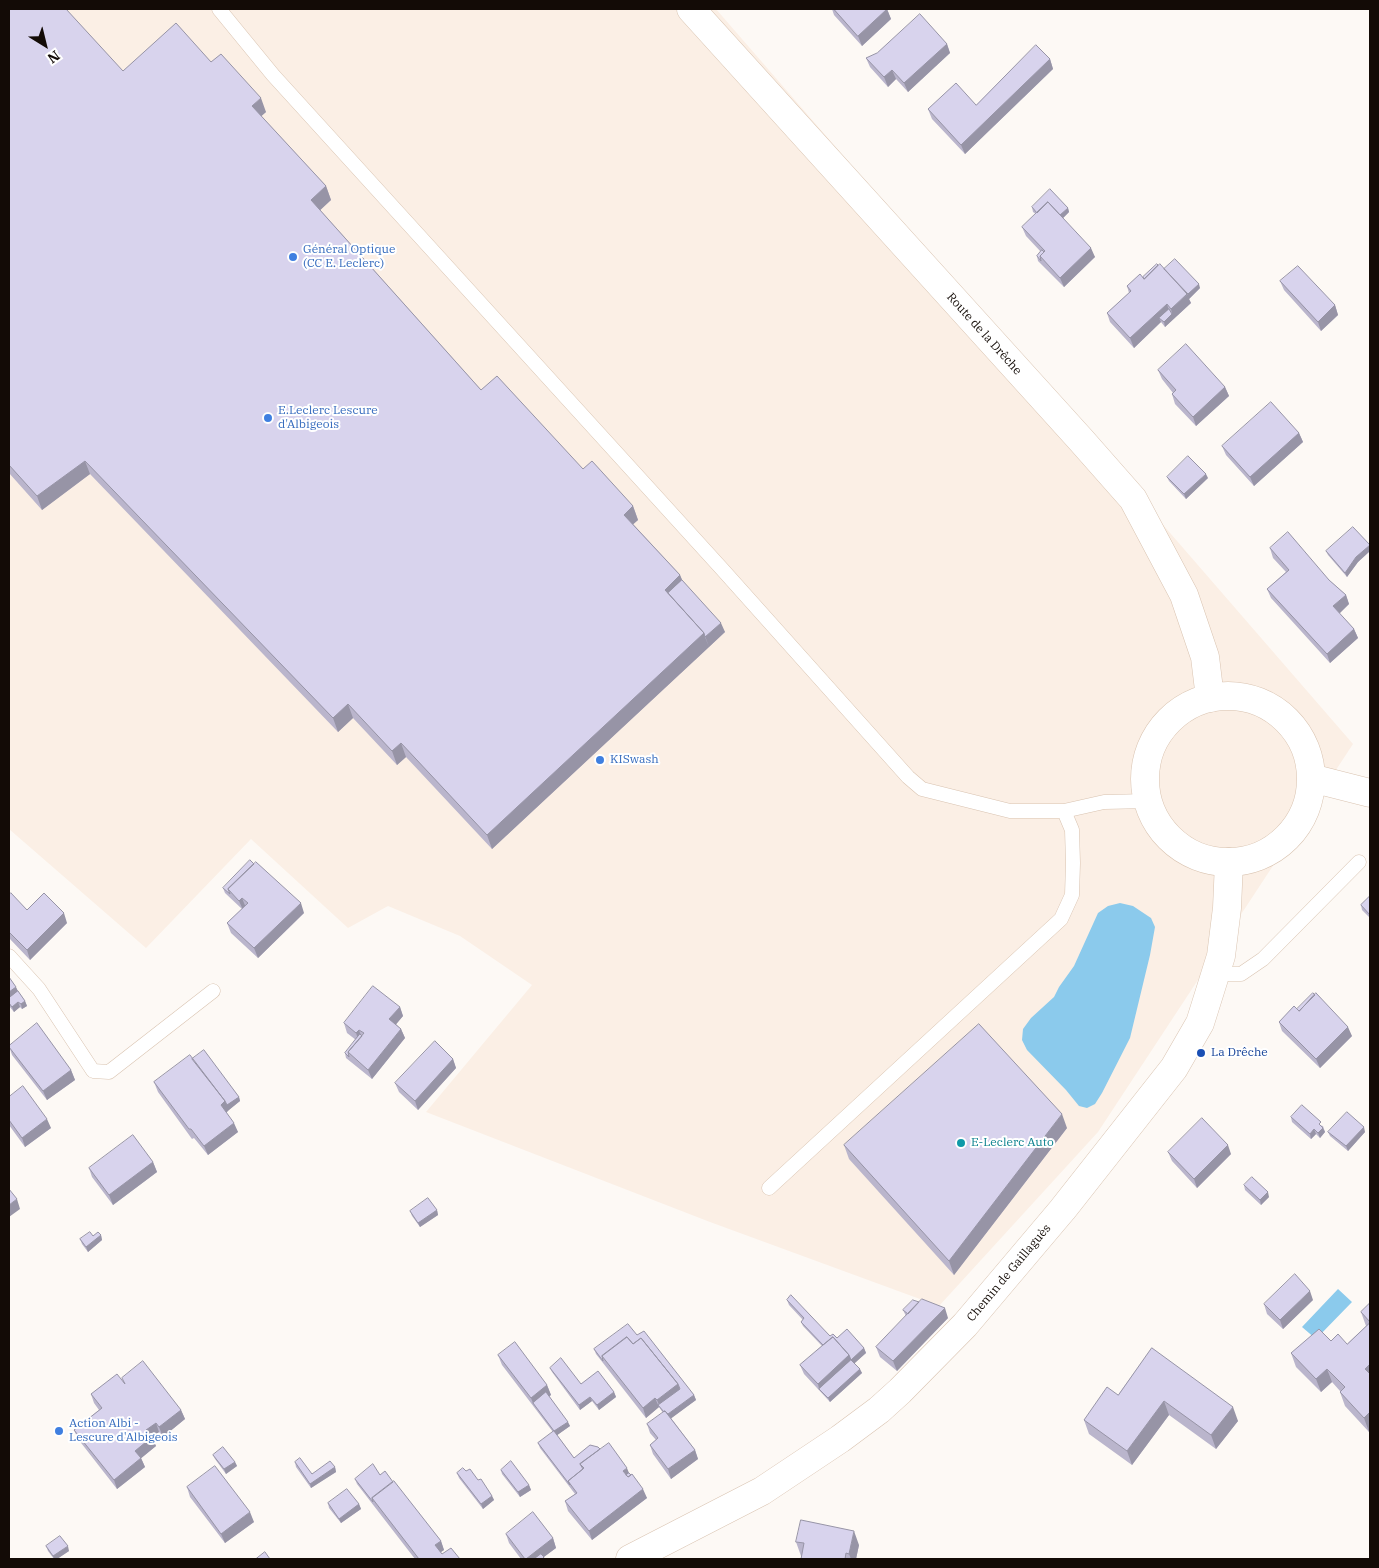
<!DOCTYPE html>
<meta charset="utf-8">
<style>
body{margin:0}
#map{position:relative;width:1379px;height:1568px;overflow:hidden;background:#fdf9f5;font-family:"IBM Plex Serif",serif}
canvas{display:block}
.frame{position:absolute;inset:0;border:10px solid #130b06;pointer-events:none}
.north{position:absolute;left:20px;top:20px;width:50px;height:50px;-webkit-text-stroke:4px #fff;paint-order:stroke;rotate:144deg;font-size:14px;font-weight:700;line-height:20px;text-align:center;color:#130b06}
.north::after{content:'';display:block;margin:auto;width:18px;height:22px;background:#130b06;clip-path:polygon(50% 0,100% 100%,50% 72%,0 100%)}
</style>
<div id="map">
<canvas width="1379" height="1568"></canvas>
<div class="frame"></div>
<div class="north">N</div>
</div>
<script>
const ctx = document.querySelector('canvas').getContext('2d');
ctx.lineJoin = 'round';
function fill(path, color) { ctx.fillStyle = color; ctx.fill(path, 'evenodd'); }
function trace(path, color, width, dash) { ctx.strokeStyle = color; ctx.lineWidth = width; ctx.lineCap = dash ? 'butt' : 'round'; ctx.setLineDash(dash || []); ctx.stroke(path); }
function label(font, color, halo, rows, align = 'center') {
  ctx.font = font + ' "IBM Plex Serif",serif'; ctx.lineWidth = 4; ctx.setLineDash([]); ctx.textBaseline = 'middle'; ctx.strokeStyle = halo; ctx.fillStyle = color; for (const [text, x, y, turn = 0] of rows) {
    ctx.save(); ctx.translate(x, y); ctx.rotate((+turn || 0) * Math.PI / 180); ctx.textAlign = isNaN(turn) ? turn : align; if (halo) ctx.strokeText(text, 0, 0); ctx.fillText(text, 0, 0); ctx.restore();
  }
}
fill(new Path2D(`
 M9,9H716L1353,744L1098,1132L939,1306L710,1222L426,1112L532,985L460,936L388,906L348,928L251,839L146,948L9,829Z`), '#fbefe5');
fill(new Path2D(`
 M1120,903L1133,906L1151,918L1155,927L1150,955L1130,1038L1102,1093L1095,1104L1087,1108L1079,1106L1066,1090L1027,1050L1022,1040L1023,1029L1031,1018L1054,997L1059,987L1074,966L1098,913L1108,906Z
 M1338,1289L1352,1302L1316,1339L1302,1327Z`), '#8bcaec');
const lane = new Path2D(`
 M219,9L273,75L722,569L908,777L922,789L1010,811H1064L1104,802L1148,801
 M9,956L39,989L93,1071L109,1072L213,991
 M1216,974H1241L1263,959L1359,862
 M769,1188L1061,919L1072,895L1073,863L1072,830L1064,811`);
const street = new Path2D(`
 M630,1559L762,1491L840,1439L879,1410L900,1391L965,1325L1063,1209L1174,1068L1200,1023L1221,956L1227,908L1229,862`);
const secondary = new Path2D(`
 M691,9L1081,440L1133,499L1184,595L1205,657L1210,698
 M1145 779a83 83 0 1 1 166 0a83 83 0 1 1-166 0Z
 M1311,778L1370,793`);
trace(lane, '#d9c3b0', 15);
trace(street, '#d9c3b0', 29);
trace(secondary, '#d9c3b0', 29);
trace(lane, '#fff', 14);
trace(street, '#fff', 28);
trace(secondary, '#fff', 28);
fill(new Path2D(`
 M9,9L123,71L211,62L266,112L261,116L326,186L331,200L320,210L481,390L583,469L633,506L638,520L633,524L680,575L682,580L725,632L492,849L406,757L397,765L353,718L338,732L90,474L42,510L9,473Z
 M832,9H887L891,19L862,46L834,15Z
 M947,44L950,53L908,92L896,79L888,87L870,67L866,58Z
 M1050,59L1053,69L965,154L932,119L928,109L976,105Z
 M1032,207L1068,208L1069,212L1063,218L1095,257L1064,287L1038,261L1037,256L1041,252L1026,236L1022,227L1036,214L1033,212Z
 M1158,265L1200,288L1189,299L1191,303L1165,327L1161,322L1134,348L1110,322L1107,313L1129,293L1127,286L1143,277Z
 M1280,281L1335,305L1338,315L1321,331L1284,290Z
 M1158,370L1225,387L1229,396L1196,426L1175,404L1172,394L1173,393L1162,379Z
 M1299,433L1303,442L1254,486L1226,455L1222,446Z
 M1167,477L1208,478L1186,499L1169,481Z
 M1370,547V551L1358,562L1347,577L1328,555L1326,551Z
 M1270,548L1329,580L1346,595L1349,604L1339,613L1354,629L1358,638L1330,663L1271,598L1267,589L1286,572L1273,558Z
 M223,888L304,913L258,958L231,933L227,923L242,909L225,893Z
 M9,895L27,910L67,923L30,960L9,938Z
 M1370,896V918L1362,910L1361,905Z
 M9,977L18,991L25,1001L27,1006L22,1009L20,1007L14,1012L9,1006Z
 M400,1007L403,1016L396,1024L401,1029L405,1038L372,1079L346,1058L345,1053L356,1040L347,1033L344,1023Z
 M1297,1009L1352,1036L1320,1068L1282,1031L1279,1022Z
 M9,1046L71,1070L75,1080L47,1100L12,1055Z
 M192,1059L239,1097L240,1101L226,1112L238,1132L208,1155L194,1138L192,1139L158,1092L154,1082Z
 M453,1059L456,1068L418,1110L399,1092L395,1083Z
 M9,1097L51,1128L25,1147L9,1125Z
 M1291,1117L1323,1126L1325,1132L1320,1138L1316,1134L1311,1139L1292,1122Z
 M1067,1128L954,1275L849,1159L844,1145Z
 M1328,1132H1365L1348,1151L1330,1136Z
 M1168,1152L1231,1154L1197,1188L1172,1161Z
 M153,1162L157,1172L113,1205L92,1177L89,1168Z
 M1244,1185L1269,1197L1261,1205L1245,1190Z
 M437,1210L438,1215L420,1227L412,1216L410,1211Z
 M101,1235L102,1240L88,1252L82,1244L80,1239L93,1236Z
 M787,1300L830,1336L837,1338L864,1348L866,1353L854,1363L862,1373L830,1402L804,1374L800,1365L822,1346L803,1326L801,1322L803,1320L789,1305Z
 M1313,1300L1283,1329L1267,1314L1264,1304Z
 M1370,1303V1430L1369,1432L1345,1406L1340,1392V1391L1332,1382L1321,1392L1296,1367L1291,1353L1331,1341L1347,1344L1366,1326L1361,1312Z
 M903,1310L948,1318L897,1371L880,1357L876,1347L906,1316Z
 M637,1335L694,1395L696,1400L671,1418L695,1450L698,1459L671,1479L653,1454L650,1445L656,1440L650,1433L647,1424L663,1413L659,1407L646,1418L596,1354L594,1349Z
 M1152,1348L1238,1421L1216,1449L1169,1415L1132,1465L1089,1434L1084,1420L1118,1395Z
 M498,1355L547,1385L551,1395L549,1396L570,1426L557,1435L574,1458L600,1449L629,1473L647,1498L592,1540L568,1511L565,1501L575,1494L540,1448L538,1443L553,1432L502,1365Z
 M550,1368L581,1384L614,1392L616,1397L599,1410L592,1401L580,1410L552,1372Z
 M123,1381L181,1410L185,1419L163,1437L159,1432L152,1438L156,1446L141,1458L145,1467L117,1489L78,1439L74,1430L99,1410L94,1403L91,1394Z
 M213,1455L235,1462L237,1466L226,1474L215,1459Z
 M295,1462L312,1474L335,1467L336,1472L311,1488L296,1467Z
 M501,1470L529,1485L531,1490L520,1497L502,1474Z
 M466,1471L478,1480L492,1496L494,1500L483,1509L459,1478L457,1473Z
 M380,1475L393,1482L441,1541L444,1550L441,1552L442,1554L460,1559H415L357,1484L355,1479Z
 M187,1487L254,1522L225,1543L190,1497Z
 M328,1503L359,1504L361,1509L341,1523L329,1508Z
 M506,1534L553,1538L556,1548L544,1557L545,1559H521L509,1543Z
 M796,1542L859,1545L856,1559H801L802,1556H801Z
 M46,1546L69,1551L57,1559H54L48,1551Z`), '#bab5cc');
fill(new Path2D(`
 M887,9L891,19L862,46L858,36Z
 M947,44L950,53L908,92L904,83Z
 M1050,59L1053,69L965,154L961,145Z
 M892,70L896,79L888,87L884,77Z
 M261,98L266,112L257,120L252,106Z
 M326,186L331,200L316,214L311,200Z
 M1068,208L1069,212L1060,221L1058,217Z
 M1091,248L1095,257L1064,287L1060,278Z
 M1199,284L1200,288L1189,299L1191,303L1165,327L1164,322L1172,314L1171,309Z
 M1167,304L1170,314L1159,318L1161,322L1134,348L1130,338Z
 M1335,305L1338,315L1321,331L1318,322Z
 M1225,387L1229,396L1196,426L1193,417Z
 M1299,433L1303,442L1254,486L1250,477Z
 M85,461L90,474L42,510L37,496Z
 M1206,474L1208,478L1186,499L1184,494Z
 M633,506L638,520L629,528L624,515Z
 M1370,545V551L1358,562L1347,577L1345,573L1356,557Z
 M680,575L686,589L673,601L665,590Z
 M1346,595L1349,604L1337,616L1333,606Z
 M721,623L725,632L709,647L705,637Z
 M1354,629L1358,638L1330,663L1327,654Z
 M704,633L709,647L492,849L487,835Z
 M348,704L353,718L338,732L333,718Z
 M401,743L406,757L397,765L392,751Z
 M242,898L246,908L243,910L239,901Z
 M301,903L304,913L258,958L254,948Z
 M64,913L67,923L30,960L27,950Z
 M16,987L20,996L9,1003V992Z
 M25,1001L27,1006L22,1009L21,1004Z
 M18,1002L20,1007L14,1012L12,1007Z
 M400,1007L403,1016L393,1028L389,1019Z
 M1348,1027L1352,1036L1320,1068L1316,1059Z
 M401,1029L405,1038L372,1079L368,1070Z
 M359,1030L362,1039L359,1042L356,1033Z
 M453,1059L456,1068L418,1110L415,1101Z
 M71,1070L75,1080L47,1100L43,1091Z
 M239,1097L240,1101L229,1110L224,1115L221,1105L225,1101Z
 M1062,1114L1067,1128L954,1275L949,1261Z
 M47,1119L51,1128L25,1147L22,1138Z
 M234,1123L238,1132L208,1155L204,1146Z
 M1364,1127L1365,1132L1348,1151L1346,1146Z
 M1323,1128L1325,1132L1320,1138L1318,1133Z
 M1314,1129L1316,1134L1311,1139L1310,1134Z
 M1228,1145L1231,1154L1197,1188L1194,1179Z
 M153,1162L157,1172L113,1205L109,1195Z
 M1268,1192L1269,1197L1261,1205L1260,1200Z
 M17,1199L20,1209L9,1217V1205Z
 M437,1210L438,1215L420,1227L418,1223Z
 M101,1235L102,1240L88,1252L86,1247Z
 M1310,1291L1313,1300L1283,1329L1280,1320Z
 M945,1308L948,1318L897,1371L893,1361Z
 M864,1348L866,1353L823,1392L819,1389L818,1384L849,1355Z
 M1370,1364V1382L1365,1369Z
 M860,1369L862,1373L830,1402L828,1398Z
 M1327,1369L1332,1382L1321,1392L1316,1379Z
 M678,1384L681,1394L659,1405L657,1400Z
 M547,1385L551,1395L536,1407L533,1403L531,1398Z
 M614,1392L616,1397L599,1410L597,1405Z
 M694,1395L696,1400L669,1420L667,1415Z
 M590,1397L592,1401L580,1410L579,1405Z
 M655,1398L659,1407L646,1418L643,1408Z
 M1164,1401L1169,1415L1132,1465L1127,1451Z
 M1233,1407L1238,1421L1216,1449L1211,1435Z
 M181,1410L185,1419L163,1437L159,1427Z
 M1370,1412V1430L1369,1432L1364,1418Z
 M568,1422L570,1426L556,1436L554,1431Z
 M156,1423L159,1432L152,1438L156,1446L139,1460L135,1451L146,1430Z
 M695,1450L698,1459L671,1479L668,1469Z
 M141,1458L145,1467L117,1489L114,1480Z
 M235,1462L237,1466L226,1474L224,1469Z
 M335,1467L336,1472L311,1488L310,1484Z
 M627,1468L631,1478L628,1480L623,1471Z
 M529,1485L531,1490L520,1497L518,1492Z
 M643,1489L647,1498L592,1540L589,1531Z
 M492,1496L494,1500L483,1509L481,1504Z
 M359,1504L361,1509L341,1523L339,1519Z
 M250,1512L254,1522L225,1543L221,1534Z
 M854,1531L859,1545L856,1559H851L849,1554Z
 M553,1538L556,1548L541,1559H526Z
 M441,1541L444,1550L438,1554L435,1545Z
 M68,1546L69,1551L57,1559H54L53,1556Z`), '#9794a6');
const building = new Path2D(`
 M9,9H66L123,71L176,23L211,62L221,54L261,98L252,106L326,186L311,200L481,390L497,376L583,469L592,461L633,506L624,515L680,575L665,590L704,633L487,835L401,743L392,751L348,704L333,718L85,461L37,496L9,465Z
 M834,9H887L858,36Z
 M920,14L947,44L904,83L892,70L884,77L866,58L877,53Z
 M1036,45L1050,59L961,145L928,109L956,83L976,105Z
 M1050,189L1068,208L1060,215L1048,202L1037,213L1032,207Z
 M1048,202L1091,248L1060,278L1040,256L1045,251L1022,227Z
 M1042,250L1044,252L1040,256L1041,261L1037,256Z
 M1175,259L1199,284L1188,294L1164,269Z
 M1157,264L1158,265L1144,279L1143,277Z
 M1160,264L1187,294L1171,309L1167,304L1130,338L1107,313L1131,291L1127,286L1140,274L1144,279Z
 M1298,266L1335,305L1318,322L1280,281Z
 M1169,309L1172,314L1164,322L1159,318Z
 M1186,344L1225,387L1193,417L1172,394L1176,390L1158,370Z
 M1271,402L1299,433L1250,477L1222,446Z
 M1188,456L1206,474L1184,494L1167,477Z
 M1353,527L1370,545L1356,557L1345,573L1326,551Z
 M1288,532L1329,580L1346,595L1333,606L1354,629L1327,654L1267,589L1289,570L1270,548Z
 M682,580L721,623L705,637L704,633L668,593Z
 M250,860L254,864L228,889L230,894L223,888Z
 M256,862L301,903L254,948L227,923L248,903L242,898L239,901L228,889Z
 M11,893L27,910L44,893L64,913L27,950L9,932V895Z
 M1370,896V915L1361,905Z
 M9,977L16,987L9,992Z
 M373,986L400,1007L389,1019L401,1029L368,1070L348,1052L364,1033L359,1030L356,1033L344,1023Z
 M18,991L25,1001L21,1004L18,1002L12,1007L9,1003V998Z
 M1313,993L1315,995L1299,1011L1297,1009Z
 M1316,993L1348,1027L1316,1059L1279,1022L1294,1006L1299,1011Z
 M37,1023L71,1070L43,1091L9,1047V1046Z
 M979,1024L1062,1114L949,1261L844,1145Z
 M360,1034L362,1036L348,1052L349,1057L345,1053Z
 M435,1041L453,1059L415,1101L395,1083Z
 M204,1050L239,1097L227,1105L225,1101L192,1059Z
 M190,1055L225,1101L221,1105L234,1123L204,1146L191,1129H189L154,1082Z
 M23,1086L47,1119L22,1138L9,1120V1097Z
 M1302,1105L1321,1122L1319,1124L1323,1128L1318,1133L1314,1129L1310,1134L1291,1117Z
 M1347,1112L1364,1127L1346,1146L1328,1132Z
 M1202,1118L1228,1145L1194,1179L1168,1152Z
 M133,1135L153,1162L109,1195L89,1168Z
 M1252,1177L1268,1192L1260,1200L1244,1185Z
 M9,1189L17,1199L9,1205Z
 M428,1198L437,1210L418,1223L410,1211Z
 M90,1232L93,1236L98,1232L101,1235L86,1247L80,1239Z
 M1295,1274L1310,1291L1280,1320L1264,1304Z
 M791,1295L830,1336L833,1334L837,1338L847,1329L864,1348L851,1360L849,1355L833,1337L823,1345L801,1322L804,1318L787,1300Z
 M922,1299L945,1308L893,1361L876,1347Z
 M913,1300L919,1302L908,1314L903,1310Z
 M1370,1303V1322L1361,1312Z
 M1370,1323V1364L1365,1369L1370,1374V1412L1364,1418L1340,1392L1345,1387L1327,1369L1316,1379L1291,1353L1319,1329L1331,1341L1338,1334L1347,1344Z
 M628,1324L637,1335L644,1331L694,1395L668,1414L665,1411L664,1412L658,1405L680,1389L678,1384L641,1338L633,1344L627,1337L602,1356L603,1361L594,1349Z
 M627,1337L633,1344L641,1338L678,1384L657,1400L655,1398L643,1408L602,1356Z
 M833,1337L849,1355L818,1384L800,1365Z
 M515,1342L547,1385L531,1398L498,1355Z
 M1152,1348L1233,1407L1211,1435L1164,1401L1127,1451L1084,1420L1107,1387L1118,1395Z
 M561,1358L581,1384L598,1371L614,1392L597,1405L590,1397L579,1405L550,1368Z
 M851,1360L860,1369L828,1398L819,1389Z
 M143,1361L181,1410L159,1427L156,1423L146,1430L152,1437L135,1451L141,1458L114,1480L74,1430L102,1408L91,1394L117,1374L125,1384L122,1378Z
 M546,1392L568,1422L554,1431L533,1403Z
 M665,1411L695,1450L668,1469L650,1445L658,1438L647,1424Z
 M554,1431L574,1458L590,1445L598,1447L600,1449L580,1464L583,1469L568,1481L570,1485L538,1443Z
 M609,1443L627,1468L623,1471L628,1477L632,1474L643,1489L589,1531L565,1501L577,1493L568,1481L584,1468L580,1464Z
 M223,1447L235,1462L224,1469L213,1455Z
 M300,1458L312,1474L330,1461L335,1467L310,1484L295,1462Z
 M511,1461L529,1485L518,1492L501,1470Z
 M373,1464L380,1475L385,1471L393,1482L372,1498L373,1502L355,1479Z
 M215,1466L250,1512L221,1534L187,1487Z
 M463,1468L466,1471L470,1469L478,1480L481,1479L492,1496L481,1504L457,1473Z
 M629,1473L631,1475L628,1477L626,1475Z
 M394,1481L441,1541L435,1545L442,1554L451,1548L460,1559H419L372,1498Z
 M347,1489L359,1504L339,1519L328,1503Z
 M533,1512L553,1538L526,1559H525L506,1534Z
 M801,1520L854,1531L849,1554L846,1553L845,1559H801L804,1543L796,1542Z
 M60,1536L68,1546L53,1556L46,1546Z
 M265,1552L270,1559H256Z
 M541,1554L544,1557L542,1559H534Z`);
fill(building, '#d8d3ed');
trace(building, '#9794a6', 1);
for (const [x, y, r, color] of [
 [293,257,5,"#3f7fe0"],
 [268,418,5,"#3f7fe0"],
 [600,760,5,"#3f7fe0"],
 [1201,1053,5,"#1a4fb4"],
 [961,1143,5,"#0f9aa8"],
 [59,1431,5,"#3f7fe0"]
]) { const dot = new Path2D(); dot.arc(x, y, r, 0, 2 * Math.PI); ctx.fillStyle = color; ctx.fill(dot); trace(dot, '#fff', 2); }
label('12px', '#366cbe', '#fff', [
 ["Général Optique",303,250],
 ["(CC E. Leclerc)",303,264],
 ["E.Leclerc Lescure",278,411],
 ["d'Albigeois",278,425],
 ["KISwash",610,760],
 ["Action Albi -",69,1424],
 ["Lescure d'Albigeois",69,1438]
], 'left');
label('12px', '#130b06', '#fff', [
 ["Route de la Drêche",984,334,48],
 ["Chemin de Gaillaguès",1009,1273,-50]
]);
label('12px', '#164399', '#fff', [
 ["La Drêche",1211,1053]
], 'left');
label('12px', '#0d838f', '#fff', [
 ["E-Leclerc Auto",971,1143]
], 'left');
</script>
